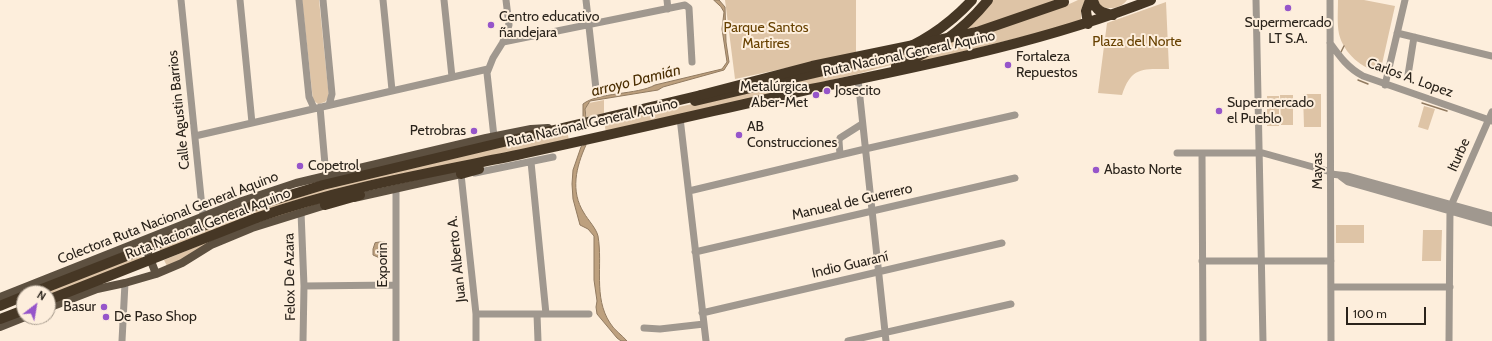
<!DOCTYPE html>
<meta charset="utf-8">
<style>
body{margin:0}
#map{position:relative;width:1492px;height:341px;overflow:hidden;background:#fdeedc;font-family:Cabin,sans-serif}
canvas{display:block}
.north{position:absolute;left:16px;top:285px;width:40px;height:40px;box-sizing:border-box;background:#fdeedc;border:1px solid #a99d8f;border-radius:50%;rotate:31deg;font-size:11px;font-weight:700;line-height:16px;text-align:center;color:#2a231b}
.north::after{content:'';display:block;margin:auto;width:14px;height:18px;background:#9655ca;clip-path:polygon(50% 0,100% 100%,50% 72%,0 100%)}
.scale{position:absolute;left:1346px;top:307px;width:80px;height:18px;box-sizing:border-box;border:2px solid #2a231b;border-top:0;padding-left:5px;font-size:12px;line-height:14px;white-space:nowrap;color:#2a231b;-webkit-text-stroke:3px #fdeedc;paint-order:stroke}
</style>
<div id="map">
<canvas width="1492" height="341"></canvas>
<div class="north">N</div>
<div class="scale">100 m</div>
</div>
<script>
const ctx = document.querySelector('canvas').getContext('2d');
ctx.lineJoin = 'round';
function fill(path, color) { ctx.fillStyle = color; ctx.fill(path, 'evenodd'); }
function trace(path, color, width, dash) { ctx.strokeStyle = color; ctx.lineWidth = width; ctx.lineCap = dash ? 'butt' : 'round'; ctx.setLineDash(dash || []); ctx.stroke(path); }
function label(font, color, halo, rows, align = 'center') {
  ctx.font = font + ' Cabin,sans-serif'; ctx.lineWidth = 4; ctx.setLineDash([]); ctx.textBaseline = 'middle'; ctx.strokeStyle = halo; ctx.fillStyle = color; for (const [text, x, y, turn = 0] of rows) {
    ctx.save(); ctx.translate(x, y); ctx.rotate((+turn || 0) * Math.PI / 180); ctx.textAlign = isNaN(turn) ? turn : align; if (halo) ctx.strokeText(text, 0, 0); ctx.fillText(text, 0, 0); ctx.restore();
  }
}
fill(new Path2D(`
 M302,0H319L329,97L325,102L318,104L313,100Z
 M725,0H856V53L735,79Z
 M992,0H1057L996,22L964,30Z
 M1078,0H1085L1081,10V22L914,64L951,41L1065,6Z
 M1097,0H1127C1121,9 1109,9 1100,7Z
 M1338,0H1364L1395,6L1380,73C1362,68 1344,54 1339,34C1337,24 1338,11 1338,0Z
 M1166,2L1169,69C1142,69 1131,67 1122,95L1098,93L1107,23Z
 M934,46L891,65L857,74L606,132L604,123L706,101Z
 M1303,94H1321V127H1304Z
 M1280,95H1293V125H1281Z
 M1267,96H1279V126H1267Z
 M604,100V113L587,117L585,109L589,103Z
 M1424,106L1435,109L1428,130L1418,127Z
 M567,131L569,140L394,178L161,253L159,247L299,194Z
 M329,200L167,266L164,260L276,214Z
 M1336,225H1364V243H1336Z
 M1423,230H1442L1441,261H1422Z
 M141,255L143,260L48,298V293H42Z`), '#dec4a6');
const water = new Path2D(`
 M714,0H719L725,7L726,42L729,62L724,70L663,87L658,90L590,101L585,109L586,117L583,118V104C598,92 637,95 655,85L722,69L727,62L722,29L724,12L721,7Z
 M586,145C576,167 570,191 584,213C588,220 596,228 598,236C603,265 593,297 610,323C614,330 622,335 627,341H621L617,338L597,314L596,307L597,301L594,280V236L588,229L580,225L573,199L572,184L573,170L581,147Z
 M380,242H385L388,247L382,259L373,255V249L375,243Z`);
fill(water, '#bda07e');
trace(water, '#917a60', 1);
trace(new Path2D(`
 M1341,52L1344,46
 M1358,80L1368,84
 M1422,103L1447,111`), '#917a60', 1.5);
trace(new Path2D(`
 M181,0L203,217
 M240,0L252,123
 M299,0L309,97L314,108
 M323,0L332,94L329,105
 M383,0L392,90
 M444,0L452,77
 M586,0L596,89
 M667,0L668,9
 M1256,0L1263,341
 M1330,0L1331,341
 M1397,33L1492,56
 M503,42L685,5L689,8L692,62
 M1330,43C1340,57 1348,68 1363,76L1492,121
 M1408,75L1414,37
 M858,79L886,341
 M1385,85L1405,0
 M320,107L326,176
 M680,118L706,341
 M195,136L488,69
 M494,137L487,73L493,58L503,42L509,25L506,0
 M1177,153H1263L1331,172
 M1202,153L1203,341
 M840,155L839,141L840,138L862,124
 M531,162L546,314
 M475,173L553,157
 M461,174L476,314V341
 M1331,174L1348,176L1492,216
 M1340,176L1348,182L1492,223
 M689,191L865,149L1015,115
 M301,212L304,286L303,341
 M695,252L1015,178
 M1202,261H1331
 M304,286L396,285
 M1331,287H1450
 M702,313L1002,243
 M476,314H589
 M537,314L538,341
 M644,328L660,329L704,324
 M122,341L125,283
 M396,341V188
 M848,341L1011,304
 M1449,341L1450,208L1492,112`), '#a0988f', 7);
trace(new Path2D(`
 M354,198L461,174
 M144,243L156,274
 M0,297L242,201L296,183L486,138L531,129L548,128
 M48,308L97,289L125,283L156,274L182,263L211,245L252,228L329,204
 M0,327L25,317`), '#5d5040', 8);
trace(new Path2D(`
 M1093,0C1095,11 1103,13 1113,15
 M1088,24L1086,11L1090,0
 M896,66C933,52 963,31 988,0
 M695,101L888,56C921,44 948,26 972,0
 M461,174L479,169
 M325,205L360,195
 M251,207L323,185L701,95
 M256,218C340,188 429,173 517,155C615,134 713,111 811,89C926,65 1041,43 1151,0
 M0,306L24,296
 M0,319L24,310`), '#463725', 10);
trace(new Path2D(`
 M701,95L812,66L977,32L1064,2
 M32,293L251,207
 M48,300L256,218`), '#463725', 10);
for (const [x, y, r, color] of [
 [1288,8,4,"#9655ca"],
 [491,25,4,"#9655ca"],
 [1008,65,4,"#9655ca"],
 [827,91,4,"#9655ca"],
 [816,95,4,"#9655ca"],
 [1219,111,4,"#9655ca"],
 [474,131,4,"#9655ca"],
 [739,135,4,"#9655ca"],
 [300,166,4,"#9655ca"],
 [1096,170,4,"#9655ca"],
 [104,307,4,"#9655ca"],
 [106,317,4,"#9655ca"]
]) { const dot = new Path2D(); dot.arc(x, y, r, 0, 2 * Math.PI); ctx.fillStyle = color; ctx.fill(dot); trace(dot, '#fdeedc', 1.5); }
label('14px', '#2a231b', '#fdeedc', [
 ["Centro educativo",499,17],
 ["ñandejara",499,33],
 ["Supermercado",1288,23,"center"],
 ["LT S.A.",1288,39,"center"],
 ["Fortaleza",1016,57],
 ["Repuestos",1016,73],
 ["Metalúrgica",808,87,"right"],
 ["Aber-Met",808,103,"right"],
 ["Josecito",835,91],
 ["Supermercado",1227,103],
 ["el Pueblo",1227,119],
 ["AB",747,127],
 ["Construcciones",747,143],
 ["Petrobras",466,131,"right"],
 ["Copetrol",308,166],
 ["Abasto Norte",1104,170],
 ["Basur",96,307,"right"],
 ["De Paso Shop",114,317]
], 'left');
label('14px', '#674101', '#fdeedc', [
 ["Parque Santos",766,28],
 ["Martires",766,44],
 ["Plaza del Norte",1137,42]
]);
label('14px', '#2a231b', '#fdeedc', [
 ["Ruta Nacional General Aquino",909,54,-12],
 ["Carlos A. Lopez",1410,78,20],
 ["Calle Agustin Barrios",179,110,-96],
 ["Ruta Nacional General Aquino",592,123,-13],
 ["Iturbe",1459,155,-66],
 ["Mayas",1318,171,-90],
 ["Manueal de Guerrero",852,202,-13],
 ["Colectora Ruta Nacional General Aquino",168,218,-21],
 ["Ruta Nacional General Aquino",208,224,-21],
 ["Juan Alberto A.",457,259,-96],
 ["Exporin",383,265,-90],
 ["Indio Guaraní",850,265,-13],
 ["Felox De Azara",290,277,-91]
]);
label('italic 15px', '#4a2d00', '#fdeedc', [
 ["arroyo Damián",636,81,-14]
]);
</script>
